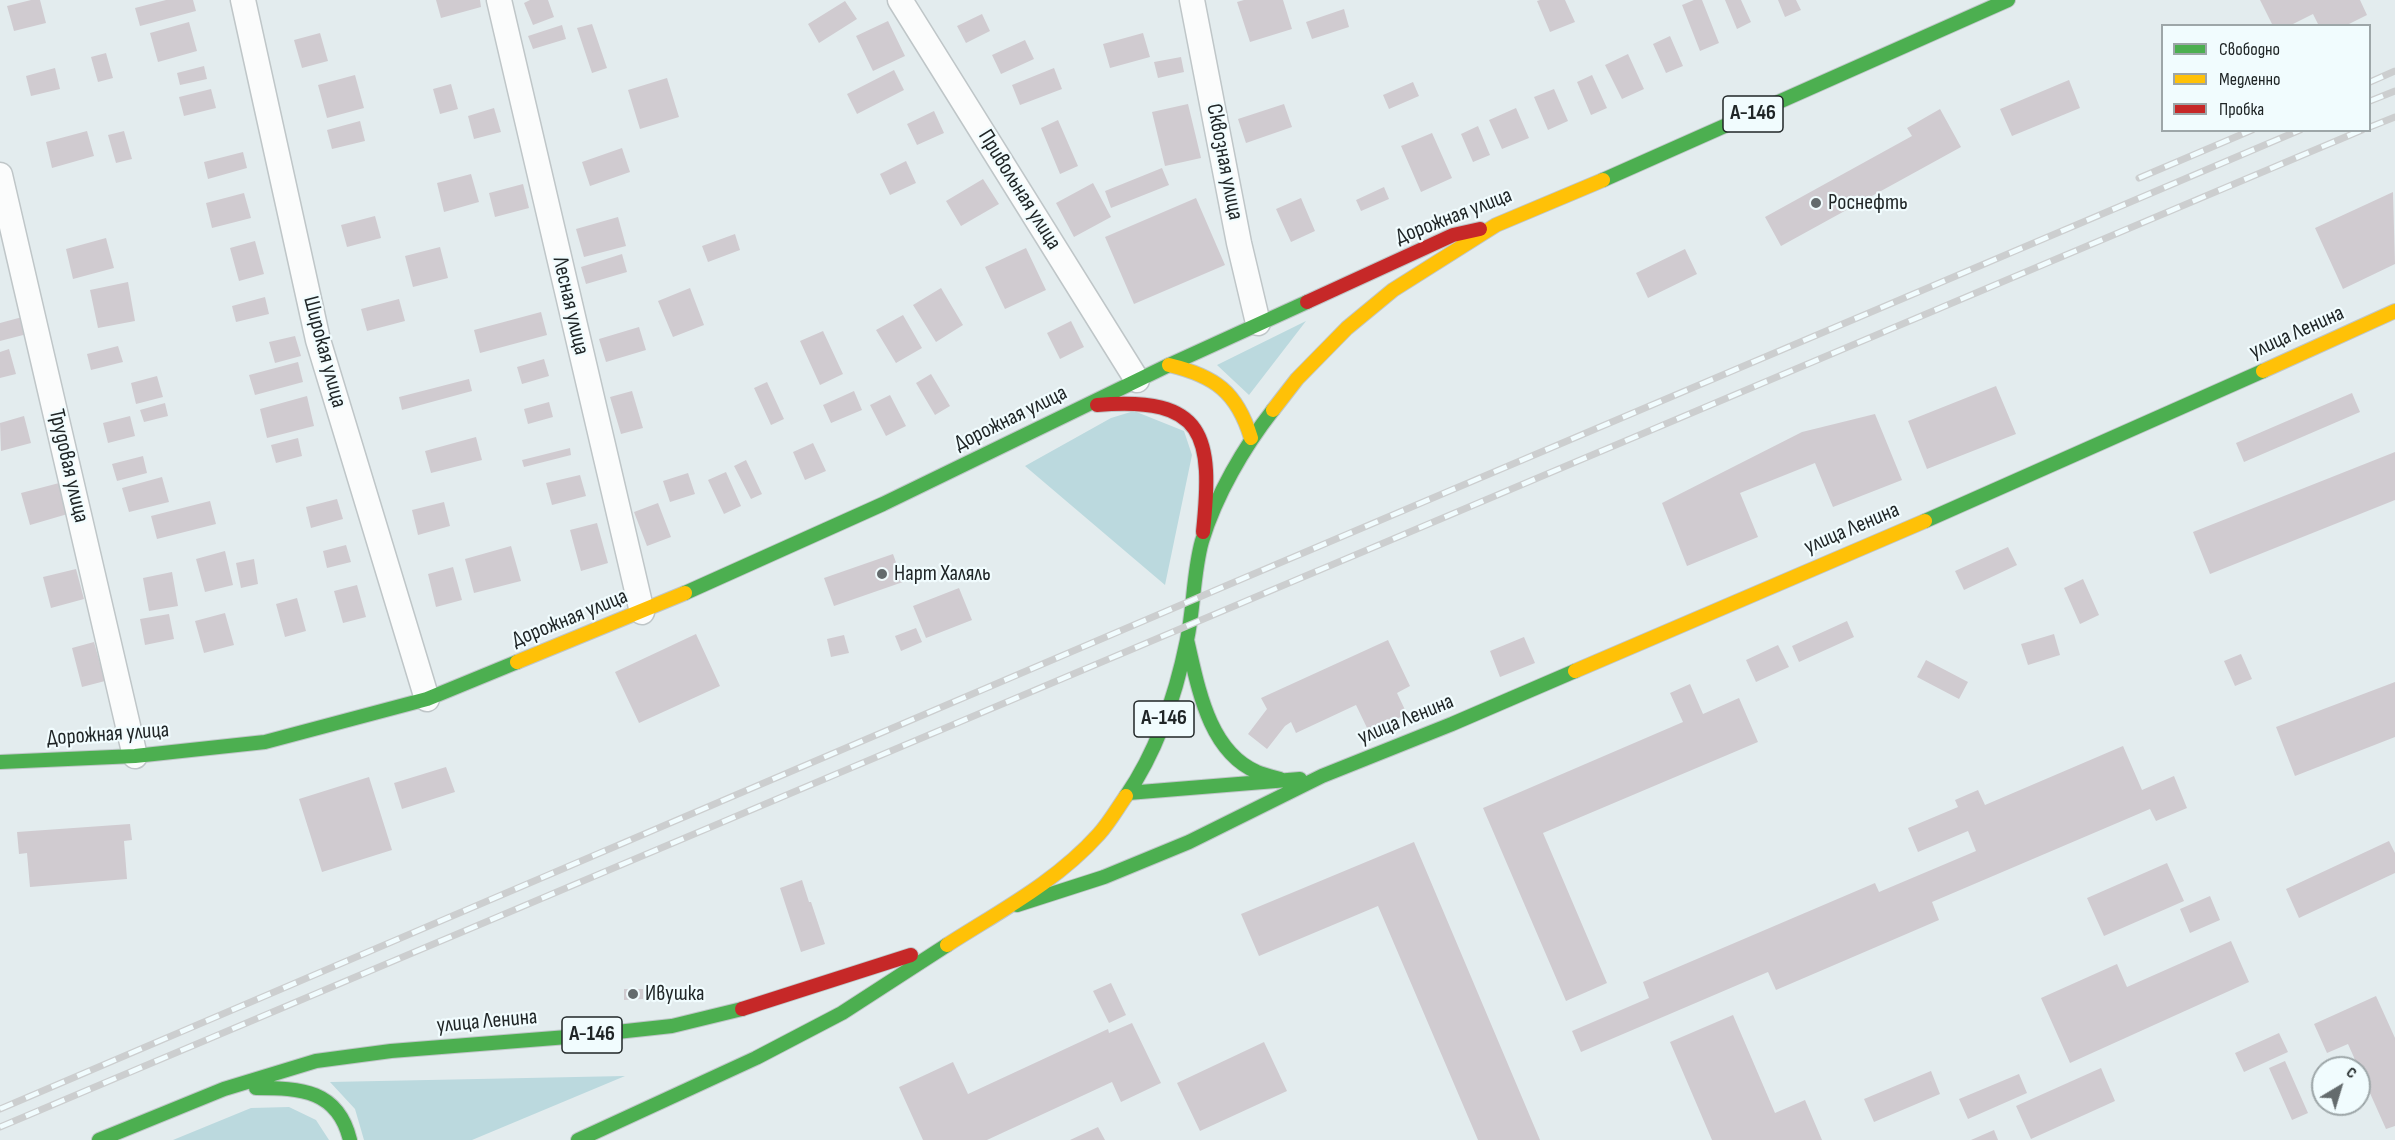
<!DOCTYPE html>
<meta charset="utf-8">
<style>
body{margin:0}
#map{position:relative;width:2395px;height:1140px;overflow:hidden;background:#e3ecee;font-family:"Sofia Sans Condensed",sans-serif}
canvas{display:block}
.legend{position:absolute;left:2161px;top:24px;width:210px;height:108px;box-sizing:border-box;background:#f1fcfe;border:2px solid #9da6a8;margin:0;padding:8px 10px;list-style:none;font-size:18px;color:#202627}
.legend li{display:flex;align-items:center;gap:12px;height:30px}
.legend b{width:30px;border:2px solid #9da6a8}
.north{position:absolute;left:2311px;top:1056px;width:60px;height:60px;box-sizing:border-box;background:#f1fcfe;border:2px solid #9da6a8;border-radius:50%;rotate:38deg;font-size:16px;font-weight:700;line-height:24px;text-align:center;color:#202627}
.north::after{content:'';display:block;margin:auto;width:21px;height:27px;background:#646b6d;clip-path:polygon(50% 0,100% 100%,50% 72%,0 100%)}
</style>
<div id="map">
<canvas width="2395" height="1140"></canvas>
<ul class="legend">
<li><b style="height:8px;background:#4caf50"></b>Свободно</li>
<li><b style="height:8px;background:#ffc107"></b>Медленно</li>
<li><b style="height:8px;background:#c62828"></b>Пробка</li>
</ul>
<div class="north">С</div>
</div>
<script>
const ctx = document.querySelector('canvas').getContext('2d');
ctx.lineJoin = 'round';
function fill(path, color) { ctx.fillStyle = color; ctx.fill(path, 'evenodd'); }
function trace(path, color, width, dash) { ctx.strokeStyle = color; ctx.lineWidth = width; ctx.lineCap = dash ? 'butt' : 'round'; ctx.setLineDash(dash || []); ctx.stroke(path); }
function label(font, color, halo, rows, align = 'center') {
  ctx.font = font + ' "Sofia Sans Condensed",sans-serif'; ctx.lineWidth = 4.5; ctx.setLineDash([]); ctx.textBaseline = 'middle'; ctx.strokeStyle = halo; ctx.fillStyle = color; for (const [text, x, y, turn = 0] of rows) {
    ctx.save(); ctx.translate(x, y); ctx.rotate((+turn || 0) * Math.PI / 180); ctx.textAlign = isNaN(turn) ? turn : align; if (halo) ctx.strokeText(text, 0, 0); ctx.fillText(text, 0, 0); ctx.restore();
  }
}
fill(new Path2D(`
 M1306,321L1249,395L1217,365Z
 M1134,411L1184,431L1192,455L1165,585L1025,466L1111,418Z
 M625,1076L472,1140H364L355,1109L330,1082Z
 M289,1107L316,1120L329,1140H173L251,1108Z`), '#bbd9de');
fill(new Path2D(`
 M31,0H40L46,23L14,31L7,6Z
 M166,0H193L196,11L140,26L135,8Z
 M436,0H480L481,7L441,18Z
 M530,0H548L554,17L533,25L524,3Z
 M1244,0H1283L1292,29L1250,42L1237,2Z
 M1540,0H1565L1575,22L1550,32L1537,1Z
 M1694,0H1702L1719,43L1700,51L1682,5Z
 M1725,0H1741L1751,22L1737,29Z
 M1778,0H1796L1801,10L1785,17Z
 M2260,0H2360L2367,15L2345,26H2319L2313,14L2289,26H2273Z
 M845,1L857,19L819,43L808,24Z
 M1344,9L1349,27L1312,39L1306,22Z
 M982,14L990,31L966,43L957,26Z
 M888,21L905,56L873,71L856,36Z
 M189,22L197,51L158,62L150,33Z
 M592,24L607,68L592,73L577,28Z
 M562,25L566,39L533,49L528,36Z
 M320,33L328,61L302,68L294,40Z
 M1143,33L1150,57L1110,68L1103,44Z
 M1670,36L1683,66L1666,73L1653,44Z
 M1025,40L1034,59L1001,74L992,55Z
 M106,53L113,78L98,82L91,57Z
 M1628,54L1644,89L1622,99L1605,65Z
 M1181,57L1184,72L1158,78L1154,62Z
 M204,66L207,79L180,85L177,73Z
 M55,68L60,89L31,96L26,76Z
 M1054,68L1062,89L1020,105L1012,85Z
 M894,70L904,90L857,114L847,94Z
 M355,75L364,108L327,118L318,85Z
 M1592,75L1607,108L1591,115L1577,82Z
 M667,78L679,117L640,129L628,90Z
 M2069,80L2080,108L2012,136L2000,109Z
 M1413,82L1419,96L1389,109L1383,95Z
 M451,84L458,109L440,114L433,89Z
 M211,89L216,108L184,116L179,97Z
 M1554,89L1568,121L1548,130L1534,97Z
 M1188,104L1201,158L1165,166L1152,112Z
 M1284,104L1292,127L1246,143L1238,119Z
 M494,108L501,132L474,139L468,116Z
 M1516,108L1529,138L1502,149L1489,120Z
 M1940,109L1961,147L1781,246L1765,217L1912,136L1907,128Z
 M934,111L944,133L917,145L907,124Z
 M1058,120L1078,166L1060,174L1041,128Z
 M360,121L365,141L332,149L327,130Z
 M1478,126L1490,155L1473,162L1461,134Z
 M87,131L94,156L52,168L46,142Z
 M124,131L132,159L116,163L108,135Z
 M1432,133L1452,178L1421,192L1401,146Z
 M622,148L630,172L590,186L582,162Z
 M243,152L247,168L208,179L204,162Z
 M906,161L916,183L890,195L880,174Z
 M1162,168L1169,185L1111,208L1105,191Z
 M471,174L479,202L444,212L437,183Z
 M983,179L999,204L961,226L946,201Z
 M1093,183L1111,217L1074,237L1056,203Z
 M523,184L529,208L495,217L489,193Z
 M1384,187L1389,199L1361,211L1356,200Z
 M2393,192L2395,264L2343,289L2315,228Z
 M244,193L251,218L212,228L206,203Z
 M1196,198L1225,265L1134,304L1105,237Z
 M1301,198L1315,231L1291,242L1276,209Z
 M375,216L381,238L347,247L341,225Z
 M618,217L626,246L584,257L576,229Z
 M735,234L740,250L708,262L702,246Z
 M106,238L114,268L73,279L66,249Z
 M255,241L264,274L239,281L230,248Z
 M440,247L448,278L413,287L405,256Z
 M1026,248L1046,290L1005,309L985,267Z
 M1685,249L1697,274L1648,298L1636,273Z
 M622,254L627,272L586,284L581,267Z
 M128,282L135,321L98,328L90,290Z
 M690,288L704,325L673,337L658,301Z
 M941,288L963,325L936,342L913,305Z
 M265,297L269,314L236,322L232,306Z
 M399,299L405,321L367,331L361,309Z
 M541,312L547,335L480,353L474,330Z
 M903,315L922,348L896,363L876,330Z
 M26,316L31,333L0,341V323Z
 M1071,321L1084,347L1060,359L1047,333Z
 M639,327L646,350L606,362L599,339Z
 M823,331L843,374L820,385L800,341Z
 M295,336L301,356L275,363L269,342Z
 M118,346L123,362L91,370L87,354Z
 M9,349L16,374L0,378V352Z
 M544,359L549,376L522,384L517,367Z
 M298,362L303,382L255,395L249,375Z
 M931,374L950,406L935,415L916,383Z
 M157,376L163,397L136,404L131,383Z
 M469,379L472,391L402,410L399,397Z
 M767,382L784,419L771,425L754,388Z
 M1996,386L2016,434L1927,469L1908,421Z
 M632,391L643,428L621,434L610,397Z
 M854,391L862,410L831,423L823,405Z
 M2352,393L2360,412L2244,462L2236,443Z
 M890,395L906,426L886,436L870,405Z
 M307,396L314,426L267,438L260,409Z
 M549,402L553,417L528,424L524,409Z
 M165,403L168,416L144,422L140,410Z
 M1875,414L1902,480L1833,507L1815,463L1740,493L1758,537L1687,566L1662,503L1802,432Z
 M24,416L31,443L1,451L0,423Z
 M130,416L135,436L108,443L103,423Z
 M476,437L482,460L431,473L425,451Z
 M298,438L302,456L276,463L271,445Z
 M813,443L826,471L805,480L793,452Z
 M570,448L571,455L524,467L522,460Z
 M2395,452V500L2210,574L2193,532Z
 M143,456L147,473L117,481L112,464Z
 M746,460L762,494L751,499L734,466Z
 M726,472L741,506L724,514L708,480Z
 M688,473L695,494L670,502L663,481Z
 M580,475L586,496L552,505L546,483Z
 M162,477L169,502L129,512L122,488Z
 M63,482L71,513L30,525L21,493Z
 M337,499L343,519L311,528L306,507Z
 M210,501L216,524L157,539L151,516Z
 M444,502L450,526L418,535L412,510Z
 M658,503L671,537L647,546L634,512Z
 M597,523L608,563L581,571L570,530Z
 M346,545L351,562L327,568L323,551Z
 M511,546L521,581L474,593L465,559Z
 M2008,547L2017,565L1964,590L1955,571Z
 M225,551L233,585L205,592L196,559Z
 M893,554L903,582L834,606L824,578Z
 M254,559L258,584L241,588L236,563Z
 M453,567L462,600L436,607L428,574Z
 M76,569L84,599L51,608L43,577Z
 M172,572L178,606L149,611L143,578Z
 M2083,579L2099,615L2080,624L2064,588Z
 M357,585L366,617L343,623L334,591Z
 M959,588L972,620L926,638L913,606Z
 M297,598L306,631L285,637L276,604Z
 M225,613L234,645L204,653L195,621Z
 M169,614L174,639L145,645L140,619Z
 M1847,621L1854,637L1799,662L1792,646Z
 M916,628L922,642L901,651L895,636Z
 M696,634L720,686L639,723L615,672Z
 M2054,634L2060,655L2028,665L2021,644Z
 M844,635L849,653L831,657L827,639Z
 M1524,637L1535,663L1500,677L1490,651Z
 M1388,640L1410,686L1397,693L1407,714L1369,732L1356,705L1296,733L1291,722L1285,726L1267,749L1248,734L1267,709L1261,698Z
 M94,642L105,681L82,687L72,648Z
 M1778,645L1789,667L1756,682L1746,660Z
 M2241,654L2252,679L2235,686L2224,661Z
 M1926,660L1968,682L1959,699L1917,677Z
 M2395,682V737L2295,776L2276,727Z
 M1690,684L1703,714L1739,698L1758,742L1543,833L1607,983L1566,1001L1483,808L1683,722L1670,693Z
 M2123,746L2142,790L2174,776L2187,808L2156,821L2150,809L1932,902L1939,920L1776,990L1768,972L1581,1052L1572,1031L1649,998L1643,982L1875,883L1879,892L1976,851L1968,831L1918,852L1908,828L1958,807L1955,800L1978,790L1985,805Z
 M446,767L455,792L402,809L394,783Z
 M369,777L392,850L322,872L299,799Z
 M130,824L132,840L124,841L127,879L30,887L27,853L19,854L17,832Z
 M2389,841L2395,853V873L2299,918L2286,889Z
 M1414,842L1540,1140H1478L1378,906L1259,956L1241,914Z
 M2167,863L2184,901L2104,936L2087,898Z
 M802,880L809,902H811L825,944L801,952L780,888Z
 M2210,896L2220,920L2190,933L2180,909Z
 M2231,941L2249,982L2070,1063L2041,998L2117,964L2127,987Z
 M1111,983L1126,1015L1109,1023L1093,991Z
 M624,989H643V999L624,1000Z
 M2376,996L2395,1038V1126L2386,1129L2348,1044L2327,1053L2314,1024Z
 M1733,1015L1775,1113L1805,1100L1822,1140H1712L1670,1042Z
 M1132,1023L1161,1083L1121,1102L1112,1082L987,1140H923L899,1087L953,1062L968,1094L1108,1029L1109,1033Z
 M2279,1033L2288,1052L2244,1072L2235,1053Z
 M1264,1042L1287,1091L1200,1131L1177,1083Z
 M2285,1061L2308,1113L2292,1120L2269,1068Z
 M2101,1068L2115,1101L2031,1139L2016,1106Z
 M1931,1071L1940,1094L1874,1122L1864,1099Z
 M2019,1074L2027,1093L1968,1119L1959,1099Z
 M1098,1127L1105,1140H1070Z
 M1994,1130L1998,1140H1971Z`), '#d0cbd0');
const street = new Path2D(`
 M243,0L318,340L427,699
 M499,0L642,612
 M900,0L1137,380
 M1192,0L1239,243L1258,323
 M0,175L135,756`);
const fast = new Path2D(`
 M1603,180L2008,0
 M1925,521L2263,371
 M685,593L883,504L1169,365L1307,302
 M1187,640C1198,686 1208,751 1257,772C1265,775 1273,777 1280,779
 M0,762L135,756L265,742L427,699L517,662
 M1128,793L1300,779
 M1126,796C1157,751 1176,694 1187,640C1194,608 1193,573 1202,541C1216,495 1244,447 1273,410
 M1017,905L1104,877L1189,842L1322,776L1452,724L1575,671
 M256,1088C301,1088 338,1090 350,1140
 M99,1140L224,1089L316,1061L391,1051L580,1036L672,1026L742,1009
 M578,1140L756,1058L842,1013L947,945`);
const slow = new Path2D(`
 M1169,365C1215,376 1237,392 1251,438
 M2263,371L2395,311
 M1273,410L1297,379L1347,328L1393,290L1496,225L1603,180
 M517,662L685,593
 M1575,671L1925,521
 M947,945C1000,911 1056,882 1099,834C1109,823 1117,809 1126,796`);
const jam = new Path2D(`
 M1307,302L1453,235L1480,229
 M1097,405C1206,396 1213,436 1203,532
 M742,1009L911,955`);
trace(street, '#bfc6c8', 27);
trace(fast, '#bfc6c8', 16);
trace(slow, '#bfc6c8', 16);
trace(jam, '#bfc6c8', 16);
trace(street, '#fbfcfc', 24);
trace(fast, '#4caf50', 14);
trace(slow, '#ffc107', 14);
trace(jam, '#c62828', 14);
const rail = new Path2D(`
 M2370,82L2395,71
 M2370,101L2395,91
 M2370,127L2395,117
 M2139,178L2252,130
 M0,1109L1230,584L2300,130
 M0,1127L2362,130`);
trace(rail, '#cccecf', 7);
trace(rail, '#f1fcfe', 4.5, [14]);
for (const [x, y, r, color] of [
 [1816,203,6,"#646b6d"],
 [882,574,6,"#646b6d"],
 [633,994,6,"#646b6d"]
]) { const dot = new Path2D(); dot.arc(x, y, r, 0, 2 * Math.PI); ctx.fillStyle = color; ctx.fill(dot); trace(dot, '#f1fcfe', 2); }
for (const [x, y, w] of [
 [1753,114,60],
 [1164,719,60],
 [592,1035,60]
]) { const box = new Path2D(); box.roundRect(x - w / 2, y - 18, w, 36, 4.5); ctx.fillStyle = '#f1fcfe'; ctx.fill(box); trace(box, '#202627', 1.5); }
label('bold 21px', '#202627', null, [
 ["А-146",1753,114],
 ["А-146",1164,719],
 ["А-146",592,1035]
]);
label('22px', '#202627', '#f1fcfe', [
 ["Сквозная улица",1224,162,79],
 ["Привольная улица",1019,190,58],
 ["Дорожная улица",1454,217,-21],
 ["Лесная улица",570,306,77],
 ["улица Ленина",2297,333,-24],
 ["Широкая улица",324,352,75],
 ["Дорожная улица",1011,419,-26],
 ["Трудовая улица",68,466,77],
 ["улица Ленина",1852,529,-23],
 ["Дорожная улица",570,619,-22],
 ["улица Ленина",1406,720,-22],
 ["Дорожная улица",108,735,-4],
 ["улица Ленина",487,1022,-5]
]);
label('22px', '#202627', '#f1fcfe', [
 ["Роснефть",1828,203],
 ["Нарт Халяль",894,574],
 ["Ивушка",645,994]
], 'left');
</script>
